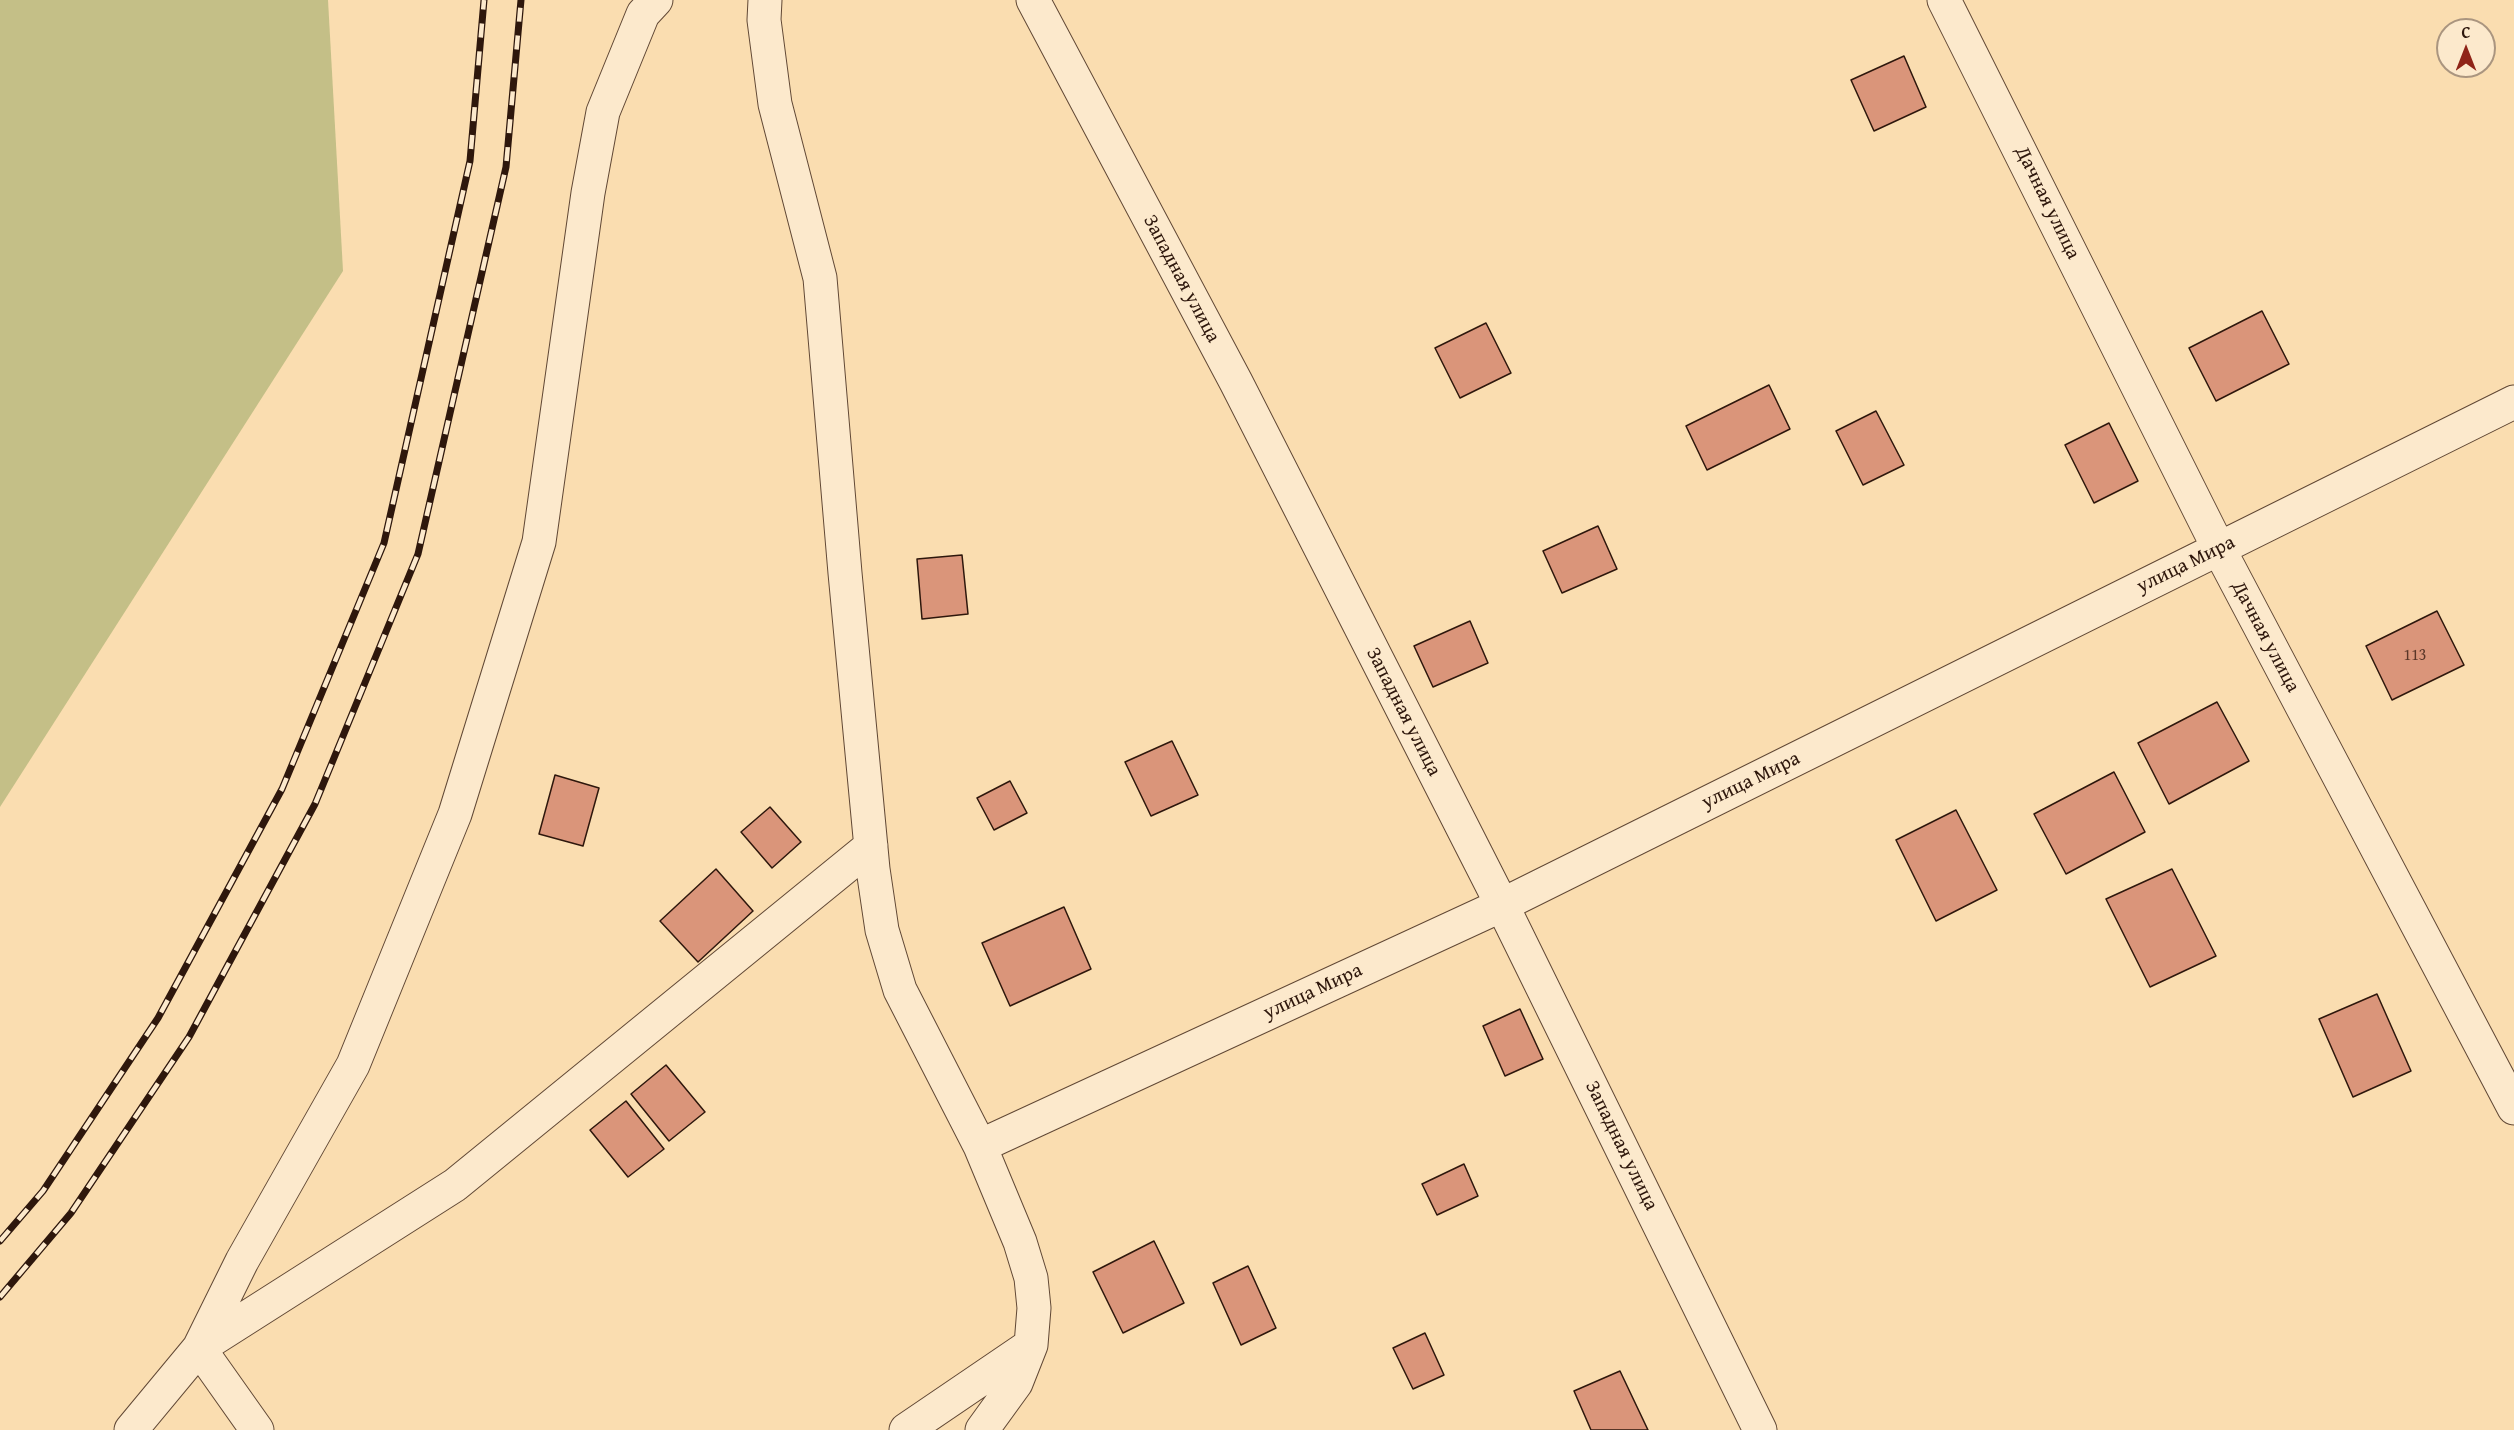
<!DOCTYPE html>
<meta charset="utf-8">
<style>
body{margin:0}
#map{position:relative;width:2514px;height:1430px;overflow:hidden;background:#faddb0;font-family:"Gentium Book Plus",serif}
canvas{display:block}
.north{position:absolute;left:2436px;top:18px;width:60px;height:60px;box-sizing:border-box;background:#fce9cc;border:2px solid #aa957f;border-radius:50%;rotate:0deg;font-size:16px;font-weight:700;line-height:24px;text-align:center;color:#2e170c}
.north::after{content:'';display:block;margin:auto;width:21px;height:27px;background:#8f2418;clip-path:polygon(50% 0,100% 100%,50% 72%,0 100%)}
</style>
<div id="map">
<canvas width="2514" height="1430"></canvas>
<div class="north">С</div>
</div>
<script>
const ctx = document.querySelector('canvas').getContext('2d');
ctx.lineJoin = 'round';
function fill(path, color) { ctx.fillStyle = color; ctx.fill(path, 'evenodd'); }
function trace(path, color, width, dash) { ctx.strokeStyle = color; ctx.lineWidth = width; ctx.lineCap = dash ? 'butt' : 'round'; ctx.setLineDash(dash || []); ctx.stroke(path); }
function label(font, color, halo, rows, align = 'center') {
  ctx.font = font + ' "Gentium Book Plus",serif'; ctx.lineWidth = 6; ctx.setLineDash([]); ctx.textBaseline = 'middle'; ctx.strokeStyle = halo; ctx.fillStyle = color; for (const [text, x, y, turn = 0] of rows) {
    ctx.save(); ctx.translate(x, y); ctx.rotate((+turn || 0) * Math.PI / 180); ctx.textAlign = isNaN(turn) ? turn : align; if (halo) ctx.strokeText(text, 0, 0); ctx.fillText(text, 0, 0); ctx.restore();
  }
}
fill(new Path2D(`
 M0,0H328L343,271L0,807Z`), '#c4bf87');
const building = new Path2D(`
 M1904,56L1926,107L1874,131L1851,80Z
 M2262,311L2289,364L2216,401L2189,348Z
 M1486,323L1511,373L1460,398L1435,348Z
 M1769,385L1790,429L1707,470L1686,426Z
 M1876,411L1904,465L1863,485L1836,431Z
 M2109,423L2138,481L2094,503L2065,445Z
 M1598,526L1617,569L1562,593L1543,551Z
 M962,555L968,614L922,619L917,559Z
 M2437,611L2464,665L2392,700L2366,646Z
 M1470,621L1488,663L1433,687L1414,646Z
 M2217,702L2249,761L2169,804L2138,743Z
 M1172,741L1198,795L1151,816L1125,762Z
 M2114,772L2145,832L2066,874L2034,814Z
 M555,775L599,788L583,846L539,834Z
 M1010,781L1027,813L994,830L977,798Z
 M770,807L801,842L772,868L741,832Z
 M1956,810L1997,890L1936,921L1896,840Z
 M716,869L753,911L698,962L660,921Z
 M2172,869L2216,956L2150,987L2106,899Z
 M1064,907L1091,969L1010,1006L982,943Z
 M2377,994L2411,1071L2353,1097L2319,1019Z
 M1520,1009L1543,1059L1505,1076L1483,1026Z
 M666,1065L705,1112L669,1141L631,1094Z
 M626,1101L664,1149L628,1177L590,1130Z
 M1464,1164L1478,1196L1437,1215L1422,1184Z
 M1154,1241L1184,1303L1123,1333L1093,1272Z
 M1248,1266L1276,1328L1241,1345L1213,1283Z
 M1425,1333L1444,1375L1413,1389L1393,1348Z
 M1620,1371L1648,1430H1591L1574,1391Z`);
fill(building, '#da957a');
trace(building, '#2e170c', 1.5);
const minor = new Path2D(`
 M765,0L764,20L775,104L820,278L845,573L873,869L882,930L900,990L980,1146L1020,1242L1031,1278L1034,1308L1031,1345L1016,1383L982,1430
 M1033,0L1236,382L1502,905L1760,1430
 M1944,0L2219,549L2514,1108
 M980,1146L1502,905L2514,402
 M131,1430L199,1348L242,1261L353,1065L455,814L539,542L588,193L603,112L643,14L656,0
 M257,1430L199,1348L455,1185L871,846
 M906,1430L1031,1345`);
trace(minor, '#614835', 35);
trace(minor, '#fce9cc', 33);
const rail = new Path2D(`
 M0,1241L43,1191L158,1018L282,789L384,543L470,161L484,0
 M0,1297L71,1213L189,1037L315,804L418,554L506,167L521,0`);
trace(rail, '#2e170c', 7);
trace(rail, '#fce9cc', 4.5, [14]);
label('16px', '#593628', null, [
 ["113",2415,656]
]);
label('20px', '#2e170c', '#fce9cc', [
 ["Дачная улица",2047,203,64],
 ["Западная улица",1181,279,62],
 ["улица Мира",2186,565,-26],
 ["Дачная улица",2265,637,62],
 ["Западная улица",1403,712,63],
 ["улица Мира",1751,781,-26],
 ["улица Мира",1313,992,-25],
 ["Западная улица",1621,1146,64]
]);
</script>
